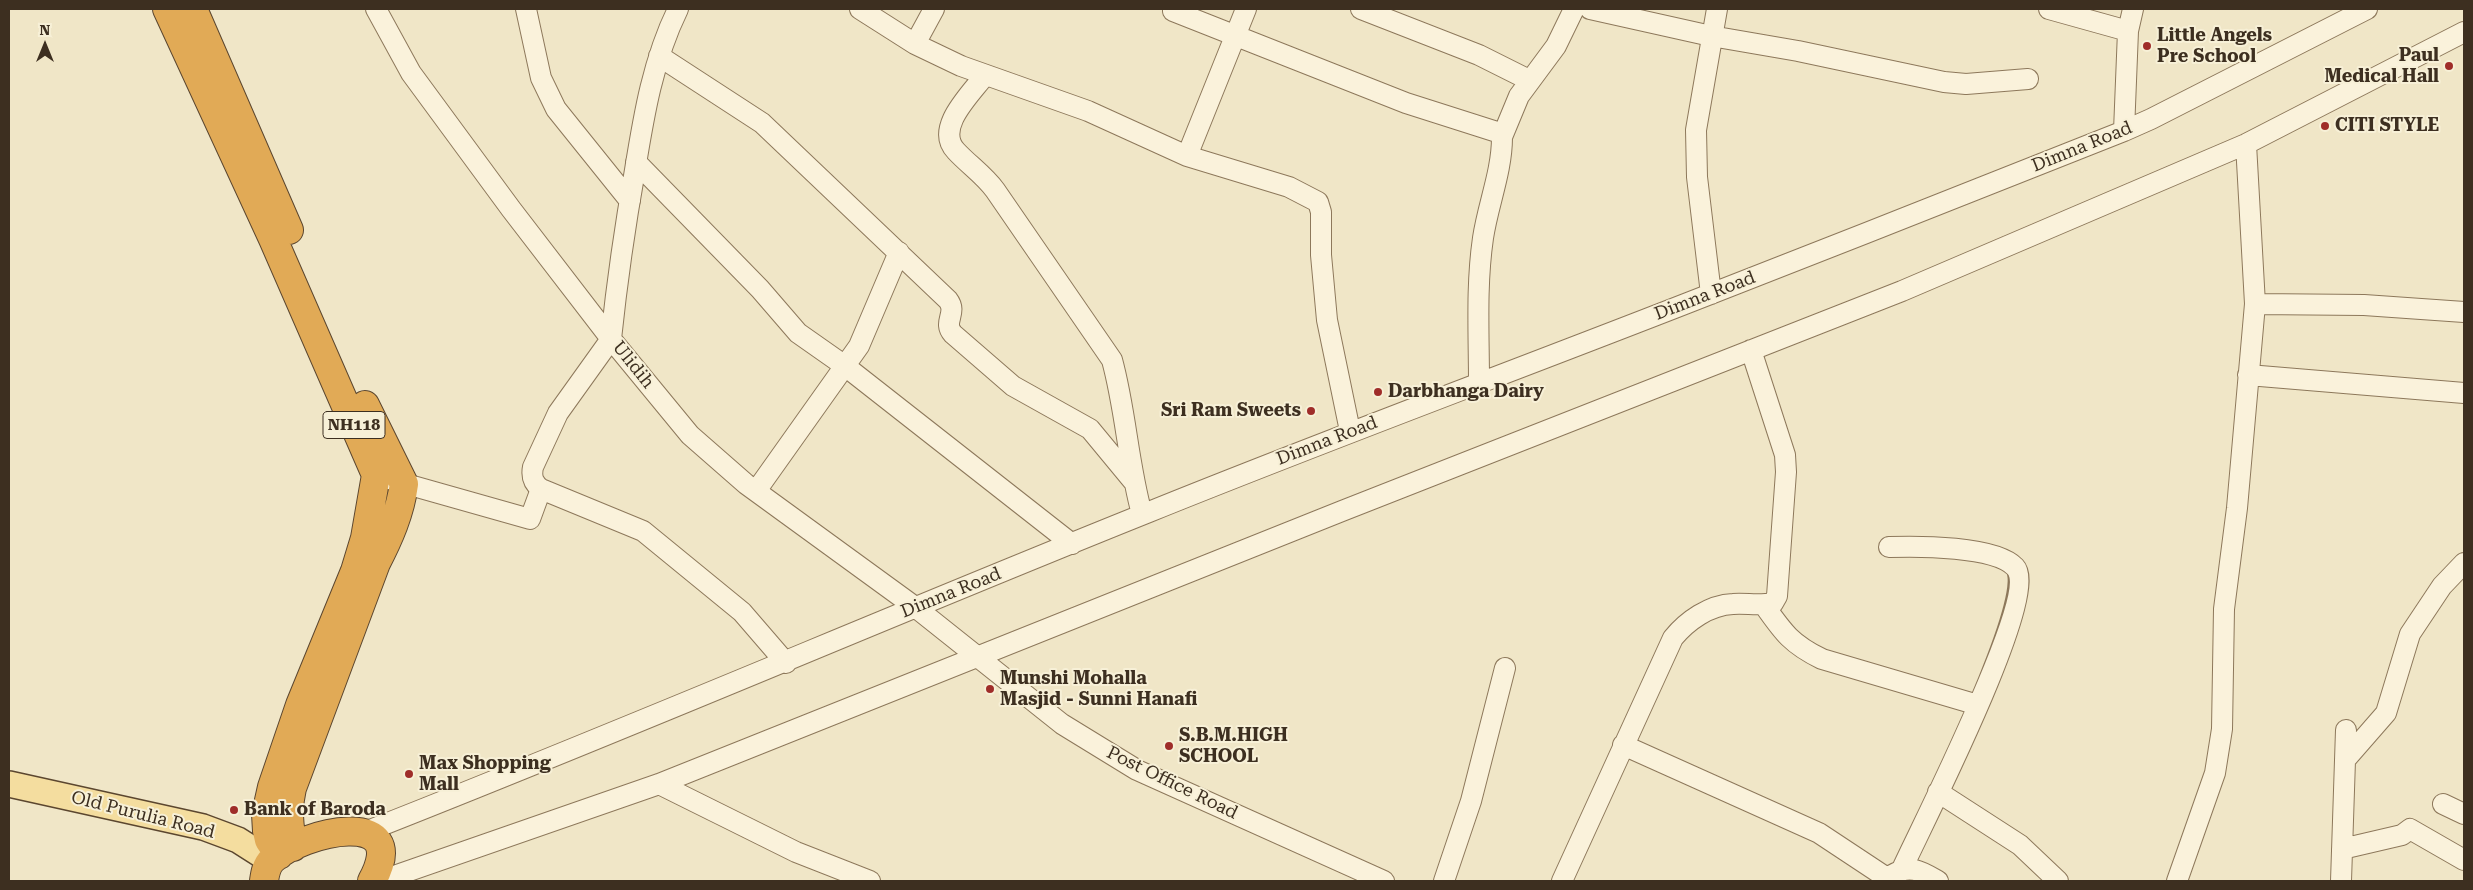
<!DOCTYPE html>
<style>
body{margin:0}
#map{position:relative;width:2473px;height:890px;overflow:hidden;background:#f0e6c7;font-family:"Roboto Serif",serif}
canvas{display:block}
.frame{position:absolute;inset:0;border:10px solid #3d2f20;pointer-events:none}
.north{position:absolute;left:20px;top:20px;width:50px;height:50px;-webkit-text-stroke:4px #f7f0d7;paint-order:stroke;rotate:0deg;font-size:14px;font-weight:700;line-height:20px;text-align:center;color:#3d2f20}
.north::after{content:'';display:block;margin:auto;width:18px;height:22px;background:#3d2f20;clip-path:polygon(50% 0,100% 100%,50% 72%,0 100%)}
</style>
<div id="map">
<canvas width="2473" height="890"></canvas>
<div class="frame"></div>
<div class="north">N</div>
</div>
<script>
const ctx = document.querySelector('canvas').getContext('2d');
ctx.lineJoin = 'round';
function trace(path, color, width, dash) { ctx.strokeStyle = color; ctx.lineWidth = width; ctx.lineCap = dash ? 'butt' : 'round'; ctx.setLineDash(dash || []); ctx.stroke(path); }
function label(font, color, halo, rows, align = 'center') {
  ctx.font = font + ' "Roboto Serif",serif'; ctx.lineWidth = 4; ctx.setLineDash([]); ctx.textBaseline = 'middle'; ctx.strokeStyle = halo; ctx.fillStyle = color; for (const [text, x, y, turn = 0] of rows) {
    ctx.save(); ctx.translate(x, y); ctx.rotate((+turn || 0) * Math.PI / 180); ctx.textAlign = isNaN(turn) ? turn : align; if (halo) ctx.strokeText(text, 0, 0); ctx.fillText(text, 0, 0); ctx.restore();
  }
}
const minor = new Path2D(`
 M376,9L411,73L511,209L611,339L558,413L533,467C531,477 533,483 541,489L643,531L742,612L786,663
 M526,9L541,78L556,109L630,201
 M678,9C653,60 644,114 635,170C625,226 617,282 611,339L690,435L746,484L915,607L1062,724L1137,770L1384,881
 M860,9L915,44L961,66L1088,111L1187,156L1289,187L1318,202L1321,212V255L1327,320L1350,431
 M1361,9L1479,55L1529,80
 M1590,9L1711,36L1798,51L1944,82L1966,84L2028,79
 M2049,9L2128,31
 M1173,11L1406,103L1497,132L1502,137C1502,172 1488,204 1483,238C1476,286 1479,335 1479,383
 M915,44L934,9
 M659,56L762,123L948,300C958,313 942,322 953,334L1013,386L1090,429L1133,481
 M985,75C971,94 934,128 956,151C969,165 984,175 995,190L1112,360C1126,411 1128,464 1142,514
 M2124,131L2128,31L2133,9
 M1502,137L1519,96L1556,46L1574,9
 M1187,156L1246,9
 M636,162L760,289L798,333L845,366L1072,544
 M1711,294L1697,177L1696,130L1717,9
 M2255,304L2364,305L2464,312
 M2248,375L2464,393
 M392,480L530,519L541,489
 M756,491L859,346L899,252
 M1889,547C1918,546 1995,546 2015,567C2041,594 1920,829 1902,869
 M1764,605C1783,632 1791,644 1822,659L1978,705
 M1623,745L1819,833L1887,878
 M2345,760L2386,713L2410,634L2442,586L2464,563
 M659,784L796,852L870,881
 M1938,792L2020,845L2058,881
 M2443,804L2464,814
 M365,832C628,729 887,617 1149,512C1334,437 1522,368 1708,295C1847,241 1985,186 2124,131L2151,119L2367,9
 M2342,849L2402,835L2410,829L2464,860
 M1892,875C1910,864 1921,871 1938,881
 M380,881L659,784L1342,511L1902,291L2246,144L2464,32
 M1444,881L1471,801L1505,668
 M1562,881L1673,638C1687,621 1709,605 1733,604C1747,603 1759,606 1773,603L1777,596L1786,472L1785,455L1751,350
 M2177,881L2215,773L2222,729L2224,609L2237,508L2255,304L2246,144
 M2341,881L2346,730`);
const major = new Path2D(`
 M9,784L203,827L238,840L271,861`);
const highway = new Path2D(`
 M167,9L273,239L376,475L365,538L355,571L300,705L272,787L266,814L267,831L269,840L279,855
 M193,9L289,230
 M293,847C289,826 287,809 292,788L376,563C389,538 400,513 404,484L365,405
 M264,881C265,874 266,866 272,860C302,831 413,806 372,881`);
trace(minor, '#8d785b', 22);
trace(major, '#5b462f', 28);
trace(highway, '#5b462f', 30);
trace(minor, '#faf2db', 20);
trace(major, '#f4dd9f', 25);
trace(highway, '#e1aa56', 28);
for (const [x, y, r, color] of [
 [2147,46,5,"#9f2d29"],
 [2449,66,5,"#9f2d29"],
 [2325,126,5,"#9f2d29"],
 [1378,392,5,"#9f2d29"],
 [1311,411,5,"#9f2d29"],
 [990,689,5,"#9f2d29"],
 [1169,746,5,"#9f2d29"],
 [409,774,5,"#9f2d29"],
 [234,810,5,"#9f2d29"]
]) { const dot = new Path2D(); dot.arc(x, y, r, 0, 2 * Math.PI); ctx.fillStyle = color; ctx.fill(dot); trace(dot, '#f7f0d7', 2); }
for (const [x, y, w] of [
 [354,425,62]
]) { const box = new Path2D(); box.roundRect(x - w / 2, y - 13.5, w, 27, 4); ctx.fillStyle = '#f7f0d7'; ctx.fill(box); trace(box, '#3d2f20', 1); }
label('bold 16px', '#3d2f20', null, [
 ["NH118",354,425]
]);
label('bold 18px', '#3d2f20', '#f7f0d7', [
 ["Little Angels",2157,36],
 ["Pre School",2157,57],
 ["Paul",2439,56,"right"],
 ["Medical Hall",2439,77,"right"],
 ["CITI STYLE",2335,126],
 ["Darbhanga Dairy",1388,392],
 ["Sri Ram Sweets",1301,411,"right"],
 ["Munshi Mohalla",1000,679],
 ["Masjid - Sunni Hanafi",1000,700],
 ["S.B.M.HIGH",1179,736],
 ["SCHOOL",1179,757],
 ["Max Shopping",419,764],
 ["Mall",419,785],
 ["Bank of Baroda",244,810]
], 'left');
label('18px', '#3d2f20', '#f7f0d7', [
 ["Dimna Road",2082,147,-22],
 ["Dimna Road",1705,296,-21],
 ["Ulidih",633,365,51],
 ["Dimna Road",1327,441,-21],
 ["Dimna Road",951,593,-22],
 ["Post Office Road",1172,783,26],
 ["Old Purulia Road",143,815,14]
]);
</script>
